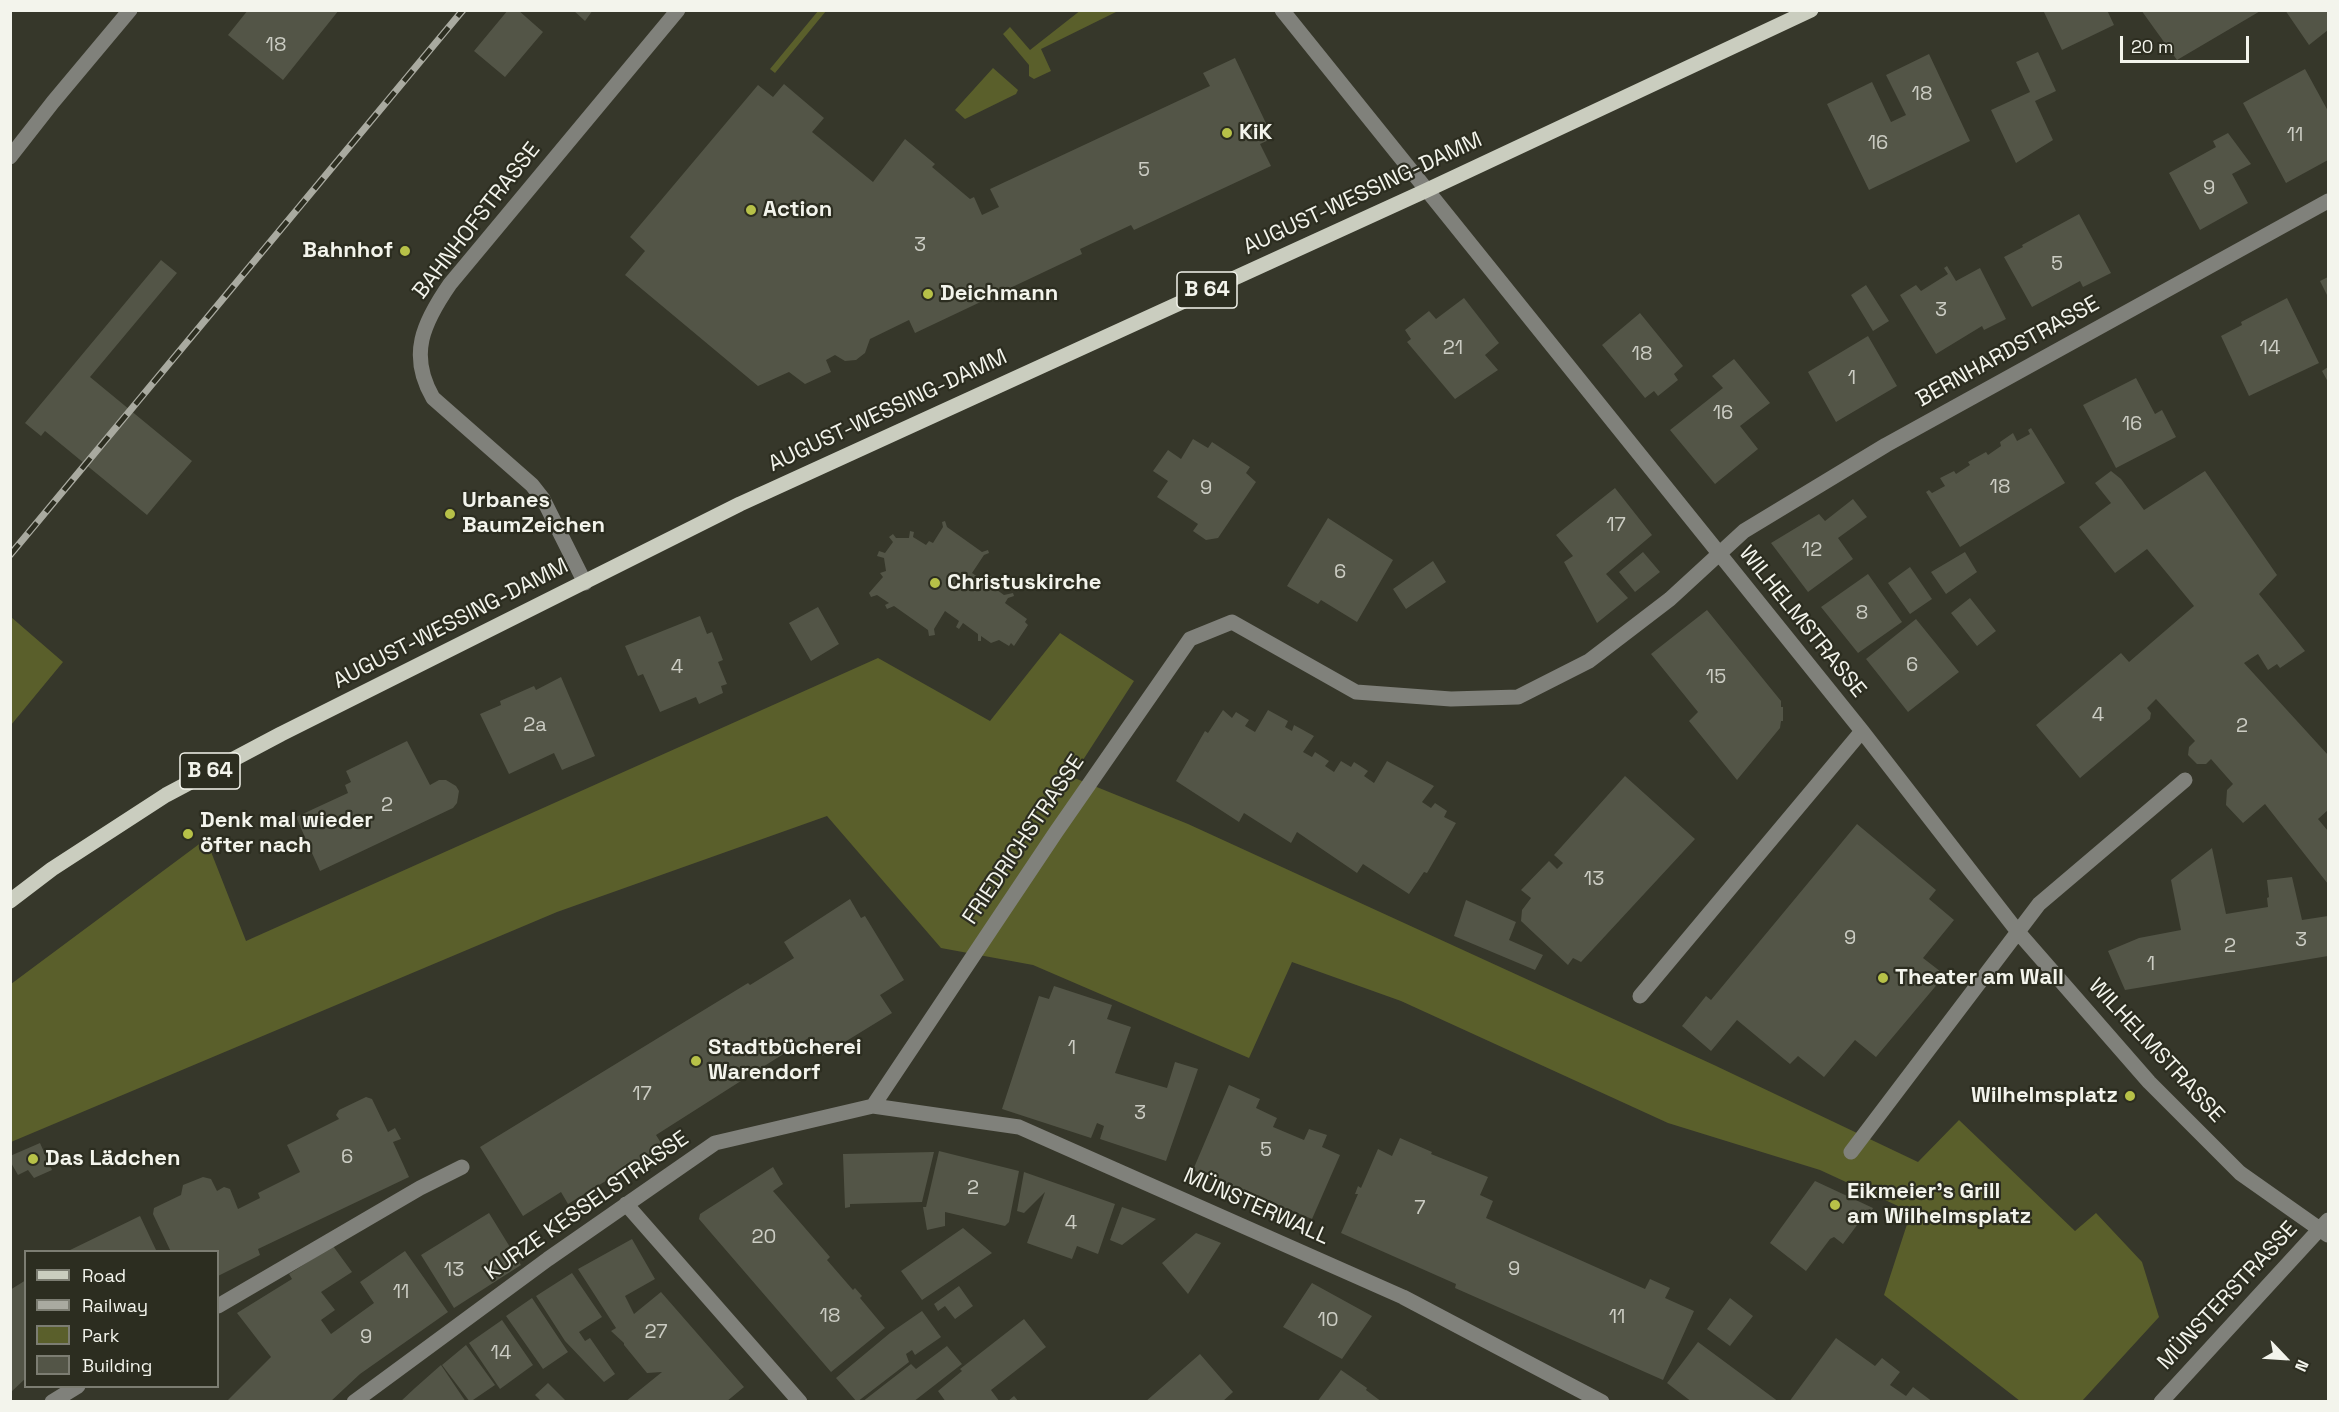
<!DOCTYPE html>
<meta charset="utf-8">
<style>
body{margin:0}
#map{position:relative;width:2339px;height:1412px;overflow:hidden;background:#36372a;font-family:"Space Grotesk",sans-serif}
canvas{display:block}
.frame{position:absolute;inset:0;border:12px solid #f3f4ec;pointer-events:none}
.legend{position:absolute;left:24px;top:1250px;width:195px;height:138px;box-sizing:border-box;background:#2c2d20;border:2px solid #7c7d72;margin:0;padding:8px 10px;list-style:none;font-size:18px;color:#f3f4ec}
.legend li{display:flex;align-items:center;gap:12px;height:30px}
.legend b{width:30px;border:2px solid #7c7d72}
.north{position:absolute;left:2255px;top:1328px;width:60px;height:60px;-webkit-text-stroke:4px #2c2d20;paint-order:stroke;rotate:115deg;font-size:16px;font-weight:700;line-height:24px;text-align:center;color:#f3f4ec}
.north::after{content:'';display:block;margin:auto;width:21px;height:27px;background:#f3f4ec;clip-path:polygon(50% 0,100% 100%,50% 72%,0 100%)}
.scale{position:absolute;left:2120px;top:36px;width:129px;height:27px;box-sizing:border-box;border:3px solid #f3f4ec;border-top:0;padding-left:8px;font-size:18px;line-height:21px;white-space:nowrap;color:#f3f4ec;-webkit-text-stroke:4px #2c2d20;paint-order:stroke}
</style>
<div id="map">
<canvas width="2339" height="1412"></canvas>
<div class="frame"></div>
<ul class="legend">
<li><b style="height:8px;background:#cacdbf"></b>Road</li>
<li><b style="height:8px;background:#a9aaa0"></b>Railway</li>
<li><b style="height:16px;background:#5a5f2b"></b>Park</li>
<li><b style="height:16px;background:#535547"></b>Building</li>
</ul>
<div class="north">N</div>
<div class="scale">20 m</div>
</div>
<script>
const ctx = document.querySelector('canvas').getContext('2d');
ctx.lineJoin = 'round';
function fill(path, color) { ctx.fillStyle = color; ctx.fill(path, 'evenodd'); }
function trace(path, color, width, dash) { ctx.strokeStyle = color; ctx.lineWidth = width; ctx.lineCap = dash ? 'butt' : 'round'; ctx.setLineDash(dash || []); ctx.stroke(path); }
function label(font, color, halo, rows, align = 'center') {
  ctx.font = font + ' "Space Grotesk",sans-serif'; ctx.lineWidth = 4.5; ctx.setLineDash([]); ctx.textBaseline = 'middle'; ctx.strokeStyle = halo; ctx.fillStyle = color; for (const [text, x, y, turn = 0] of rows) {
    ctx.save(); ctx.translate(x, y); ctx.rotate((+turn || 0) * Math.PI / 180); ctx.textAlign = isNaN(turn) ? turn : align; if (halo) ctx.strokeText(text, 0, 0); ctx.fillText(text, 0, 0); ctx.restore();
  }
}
fill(new Path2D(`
 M1081,10L1118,11L1041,49L1051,71L1034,79L1029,76V65L1003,34L1010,27L1030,50Z
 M818,11H826L775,73L770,69Z
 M993,68L1018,90L1016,94L965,119L955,110Z
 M11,617L63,662L11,725Z
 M1060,633L1134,681L1072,777L1188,824L1714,1065L1918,1162L1959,1120L2075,1231L2096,1213L2142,1262L2159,1317L2082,1401H2020L1884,1295L1911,1212L1820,1170L1668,1123L1401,1001L1292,962L1249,1058L1033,965L941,948L827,816L557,912L11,1142V984L206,839L246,941L878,658L990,721Z`), '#5a5f2b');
fill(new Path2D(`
 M248,10H339L283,80L228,35Z
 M508,10H518L543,32L505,77L474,51Z
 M573,10H593L585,21Z
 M2043,10H2107L2114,25L2062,50Z
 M2141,10H2262L2177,60Z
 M2285,10H2328V30L2309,45Z
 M2038,52L2056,91L2035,101L2053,140L2016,163L1991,110L2030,92L2016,62Z
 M1929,54L1970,141L1869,190L1827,104L1872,82L1891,122L1906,115L1886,75Z
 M1235,58L1273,138L1260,144L1271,166L1134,230L1131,225L1080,249L1082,254L915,333L909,320L870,339L865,353L856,360L845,361L835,355L826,360L831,372L805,384L789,372L758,386L625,275L645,251L630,237L758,85L773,97L784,84L824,118L812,132L873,182L905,139L935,164L932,167L970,199L974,197L982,215L999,207L990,189L1210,86L1203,73Z
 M2305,69L2328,111V160L2286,183L2243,103Z
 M2228,133L2251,164L2232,174L2248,203L2200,230L2169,173L2216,147L2213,141Z
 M2079,214L2111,273L2083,287L2080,281L2032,307L2004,257L2023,247L2022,245Z
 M161,260L177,273L90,377L192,461L147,515L45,431L41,436L25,423Z
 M1947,266L1956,281L1980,268L2006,319L1984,330L1982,326L1936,354L1900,295L1916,285L1921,291L1948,274L1944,268Z
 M2328,277V297L2320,281Z
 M1866,285L1889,321L1873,331L1851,295Z
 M1464,298L1499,343L1485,355L1498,370L1455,399L1407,342L1411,339L1405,330L1429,311L1436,319Z
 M2287,298L2319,363L2249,396L2221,336L2242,325L2241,322Z
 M1640,313L1683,366L1674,374L1678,380L1658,396L1654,391L1645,398L1602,345Z
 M1868,336L1897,386L1836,422L1808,372Z
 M1734,359L1770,403L1740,426L1758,449L1715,484L1670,430L1723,388L1712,376Z
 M2328,367V382L2322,371Z
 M2136,378L2155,414L2162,410L2176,437L2116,468L2083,405Z
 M2031,428L2065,483L1960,547L1926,492L1929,490L1932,493L1945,486L1940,478L1954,471L1956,474L1970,465L1968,462L1986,452L1988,455L2001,446L2000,442L2013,433L2017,441L2030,434L2028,430Z
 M1193,439L1208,448L1212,442L1250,467L1246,473L1256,482L1218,538L1206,540L1193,531L1198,524L1157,497L1168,481L1153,471L1168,450L1181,459Z
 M2111,471L2121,479L2144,510L2205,471L2277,575L2259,594L2305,651L2280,668L2277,664L2268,670L2258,654L2244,663L2328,755V810L2318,819L2328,831V884L2265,804L2243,823L2226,805L2227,790L2233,784L2211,759L2206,764H2197L2188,755L2189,747L2195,741L2156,699L2147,708L2151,713L2150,719L2080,778L2036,725L2121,653L2129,662L2194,606L2147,549L2115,573L2079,527L2111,503L2095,483Z
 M1615,488L1652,535L1606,574L1628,598L1597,623L1564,562L1573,556L1556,535Z
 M1853,499L1867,517L1838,538L1853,559L1808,592L1771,543L1819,514L1825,521Z
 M1328,518L1393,560L1357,622L1321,600L1318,604L1287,586Z
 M945,521L947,527L982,552L988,550L989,553L984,555L972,573L985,582L989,575L994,578L990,585L1004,595L1013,593L1014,596L1008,598L1005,603L1027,619L1025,622L1028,625L1014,646L1011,643L1009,646L999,640L991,643L981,636V641H978V634L963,623L959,629L956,627L959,621L945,611L934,629L935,635L929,636L928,630L894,606L887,609L885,605L889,603L877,595L871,597L869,593L883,577L880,573L886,571L884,558L877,556L879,551L885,553L893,542L889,537L893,534L896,538H909L910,531L914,532L913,537L926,545L929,541L933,543L943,527L942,522Z
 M1643,552L1660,572L1635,592L1619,572Z
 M1965,552L1977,572L1946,594L1931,572Z
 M1433,561L1446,582L1406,609L1393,589Z
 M1910,567L1932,599L1910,614L1888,583Z
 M1868,574L1902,622L1858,653L1821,607Z
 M1970,598L1996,631L1977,646L1951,613Z
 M818,607L839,644L811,661L789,623Z
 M1707,610L1781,701V707H1783V721H1781L1780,728L1737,780L1689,721L1698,712L1651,654Z
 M700,616L707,634L712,632L723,660L718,662L727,684L721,686L723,693L699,704L696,697L660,712L643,674L638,676L625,646Z
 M1916,619L1959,672L1908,712L1866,659Z
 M561,677L595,756L562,770L554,753L509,774L480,714L501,705L500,701L534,686L536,690Z
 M1223,710L1232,718L1236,712L1249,720L1245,726L1255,732L1268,710L1288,721L1285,727L1292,731L1294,725L1314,736L1303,752L1312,757L1315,752L1329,761L1325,766L1334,772L1341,761L1351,767L1354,762L1368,771L1364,776L1374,783L1387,761L1434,786L1422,802L1431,808L1435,803L1447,811L1444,817L1456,823L1427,873L1424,872L1409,894L1363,864L1357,873L1297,832L1291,843L1244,813L1239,822L1176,781L1205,731L1208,733Z
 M407,741L430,785L439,780H446L456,786L459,791L457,803L453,808L320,871L296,817L348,793L345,785L351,782L346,771Z
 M1625,776L1695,839L1581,962L1573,958L1568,965L1521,921L1522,910L1531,898L1521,890L1549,861L1557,869L1563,863L1554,855Z
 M1857,824L1936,890L1929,899L1954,920L1923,958L1945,975L1876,1057L1855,1040L1824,1077L1798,1056L1790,1064L1737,1020L1711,1051L1682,1026L1706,996L1711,1000Z
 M2212,848L2226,914L2268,907L2267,898L2269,897L2267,880L2292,877L2302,920L2328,916V956L2125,990L2108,951L2139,938L2181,930L2171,880Z
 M850,899L861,918L865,916L904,980L880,995L892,1013L822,1056L810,1037L656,1135L663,1146L568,1204L561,1192L523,1216L480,1147L748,983L750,985L794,958L784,942Z
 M1466,900L1516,922L1509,940L1543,955L1535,970L1454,936Z
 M1054,986L1112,1005L1107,1019L1131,1027L1115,1073L1167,1088L1175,1062L1198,1069L1166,1161L1100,1139L1104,1126L1097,1123L1091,1138L1002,1109L1039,996L1049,999Z
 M1229,1085L1260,1099L1256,1108L1277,1118L1273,1127L1304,1140L1309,1129L1327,1135L1322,1147L1340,1155L1312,1219L1193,1170Z
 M366,1097L372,1099L388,1132L395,1128L401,1139L393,1142L409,1177L258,1249L260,1255L218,1276V1252H171L153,1214L154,1208L181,1195L183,1185L203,1177L211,1179L217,1191L224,1187L230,1189L238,1209L260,1198L258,1193L300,1172L287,1145L339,1119L336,1115L339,1110Z
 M1400,1138L1432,1152L1431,1154L1488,1177L1480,1195L1493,1201L1486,1218L1645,1289L1650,1279L1670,1288L1665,1298L1694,1311L1663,1380L1455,1288L1456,1284L1341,1233L1358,1194H1355L1358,1186L1361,1188L1378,1149L1392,1156Z
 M40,1143L52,1170L34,1178L28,1170L18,1175L10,1161V1156Z
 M939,1151L1019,1171L1009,1222L1005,1226L945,1212V1226L927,1230L923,1207H926Z
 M934,1152L922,1202L850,1204V1207L845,1208L843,1154Z
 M773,1167L783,1184L773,1191L830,1257L827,1260L853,1290L855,1288L862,1296L860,1298L885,1328L831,1372L699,1219L700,1214Z
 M1024,1172L1115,1204L1098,1254L1077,1246L1072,1259L1027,1243L1045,1192L1024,1213L1017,1211Z
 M1815,1181L1873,1208L1872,1210L1869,1209L1843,1244L1834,1237L1830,1239L1806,1271L1770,1243Z
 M1122,1207L1156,1219L1122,1245L1110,1240Z
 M489,1213L521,1265L454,1308L421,1255Z
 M140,1216L157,1252H66Z
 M963,1228L992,1253L922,1300L901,1271Z
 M1196,1233L1221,1243L1188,1294L1162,1263Z
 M632,1239L655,1279L625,1296L634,1314L661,1292L744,1387L726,1402H625L662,1372L647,1373L624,1345V1343L611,1331L616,1328L578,1269Z
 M333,1246L352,1272L321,1292L335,1310L321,1320L331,1334L374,1303L360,1282L405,1251L448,1312L360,1374L330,1402H226L271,1357L237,1313L292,1279L289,1274Z
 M572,1273L602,1317L579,1332L585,1341L590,1338L615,1374L604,1382L565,1341L536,1296Z
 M26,1280V1378L10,1393V1290Z
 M1312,1283L1372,1316L1342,1359L1283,1327Z
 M959,1286L973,1306L955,1319L945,1306L938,1311L934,1304Z
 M532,1298L568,1352L543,1369L506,1316Z
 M1730,1298L1753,1316L1730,1346L1707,1329Z
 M922,1311L941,1337L915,1355L912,1350L906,1354L909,1362L857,1402L836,1378L890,1333Z
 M1024,1319L1046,1347L991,1390L1000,1402H946L938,1391L962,1371L960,1369Z
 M502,1320L533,1365L500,1389L469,1343Z
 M1836,1338L1875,1366L1882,1358L1900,1372L1890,1385L1906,1396L1913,1387L1933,1402H1789Z
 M1698,1342L1779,1402H1692L1667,1383Z
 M466,1345L495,1385L470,1402L442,1365Z
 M947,1346L962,1364L913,1402H862L911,1364L916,1369Z
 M1200,1354L1233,1392L1222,1402H1145Z
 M441,1365L466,1402H400L415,1388Z
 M1341,1370L1367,1388L1366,1390L1382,1402H1317Z
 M548,1383L567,1402H542L535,1395Z
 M1014,1396L1019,1402H1007Z`), '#535547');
trace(new Path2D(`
 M1282,10L1862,731L2018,932L2149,1082L2240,1173L2328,1235
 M10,157L53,102L130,10
 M585,583L543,499L532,485L433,398C408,355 423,323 450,284L678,10
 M1640,996L1862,731
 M873,1106L1056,832L1190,639L1232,622L1356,692L1451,699L1518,697L1589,661L1670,599L1744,531L1886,445L2328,201
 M1851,1152L2039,904L2185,780
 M626,1204L800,1402
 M218,1306L420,1188L462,1167
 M52,1402L78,1386
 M354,1402L548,1259L715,1143L873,1106L1019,1127L1403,1297L1602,1402
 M2161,1402L2328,1220`), '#80817b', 15);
trace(new Path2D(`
 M10,901L52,869L166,795L281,734L740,504L1425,191L1811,10`), '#cacdbf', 15);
const rail = new Path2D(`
 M10,555L463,10`);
trace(rail, '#a9aaa0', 7);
trace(rail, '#2c2d20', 4.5, [14]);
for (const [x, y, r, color] of [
 [1227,133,6,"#b7c148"],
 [751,210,6,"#b7c148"],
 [405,251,6,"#b7c148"],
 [928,294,6,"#b7c148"],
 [450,514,6,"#b7c148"],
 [935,583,6,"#b7c148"],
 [188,834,6,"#b7c148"],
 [1883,978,6,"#b7c148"],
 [696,1061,6,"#b7c148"],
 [2130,1096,6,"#b7c148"],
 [33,1159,6,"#b7c148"],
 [1835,1205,6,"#b7c148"]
]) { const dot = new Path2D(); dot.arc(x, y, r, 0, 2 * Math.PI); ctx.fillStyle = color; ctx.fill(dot); trace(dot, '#2c2d20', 2); }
label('20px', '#cbccc3', null, [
 ["18",276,46],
 ["18",1922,95],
 ["11",2295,136],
 ["16",1878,144],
 ["5",1144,171],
 ["9",2209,189],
 ["3",920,246],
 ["5",2057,265],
 ["3",1941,311],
 ["21",1453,349],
 ["14",2270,349],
 ["18",1642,355],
 ["1",1852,379],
 ["16",1723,414],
 ["16",2132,425],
 ["18",2000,488],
 ["9",1206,489],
 ["17",1616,526],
 ["12",1812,551],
 ["6",1340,573],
 ["8",1862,614],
 ["6",1912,666],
 ["4",677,668],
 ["15",1716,678],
 ["4",2098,716],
 ["2a",535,726],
 ["2",2242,727],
 ["2",387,806],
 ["13",1594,880],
 ["9",1850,939],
 ["3",2301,941],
 ["2",2230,947],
 ["1",2151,965],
 ["1",1072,1049],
 ["17",642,1095],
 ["3",1140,1114],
 ["5",1266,1151],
 ["6",347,1158],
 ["2",973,1189],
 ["7",1420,1209],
 ["4",1071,1224],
 ["20",764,1238],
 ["9",1514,1270],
 ["13",454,1271],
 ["11",401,1293],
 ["18",830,1317],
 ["11",1617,1318],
 ["10",1328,1321],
 ["27",656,1333],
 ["9",366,1338],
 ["14",501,1354]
]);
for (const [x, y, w] of [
 [1207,290,60],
 [210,771,60]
]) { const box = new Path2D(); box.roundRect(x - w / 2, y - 18, w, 36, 4.5); ctx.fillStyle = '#2c2d20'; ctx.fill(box); trace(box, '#f3f4ec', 1.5); }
label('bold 21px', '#f3f4ec', null, [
 ["B 64",1207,290],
 ["B 64",210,771]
]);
label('bold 22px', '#f3f4ec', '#2c2d20', [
 ["KiK",1239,133],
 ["Action",763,210],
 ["Bahnhof",393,251,"right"],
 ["Deichmann",940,294],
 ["Urbanes",462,501],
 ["BaumZeichen",462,526],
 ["Christuskirche",947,583],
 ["Denk mal wieder",200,821],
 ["öfter nach",200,846],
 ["Theater am Wall",1895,978],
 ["Stadtbücherei",708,1048],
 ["Warendorf",708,1073],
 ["Wilhelmsplatz",2118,1096,"right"],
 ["Das Lädchen",45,1159],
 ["Eikmeier's Grill",1847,1192],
 ["am Wilhelmsplatz",1847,1217]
], 'left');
label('22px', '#f3f4ec', '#2c2d20', [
 ["AUGUST-WESSING-DAMM",1363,194,-25],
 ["BAHNHOFSTRASSE",477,221,-52],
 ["BERNHARDSTRASSE",2008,352,-29],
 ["AUGUST-WESSING-DAMM",888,411,-25],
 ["WILHELMSTRASSE",1802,622,51],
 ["AUGUST-WESSING-DAMM",451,624,-27],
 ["FRIEDRICHSTRASSE",1024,840,-56],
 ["WILHELMSTRASSE",2156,1051,47],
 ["KURZE KESSELSTRASSE",587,1206,-35],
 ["MÜNSTERWALL",1256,1207,24],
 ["MÜNSTERSTRASSE",2228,1296,-47]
]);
</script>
